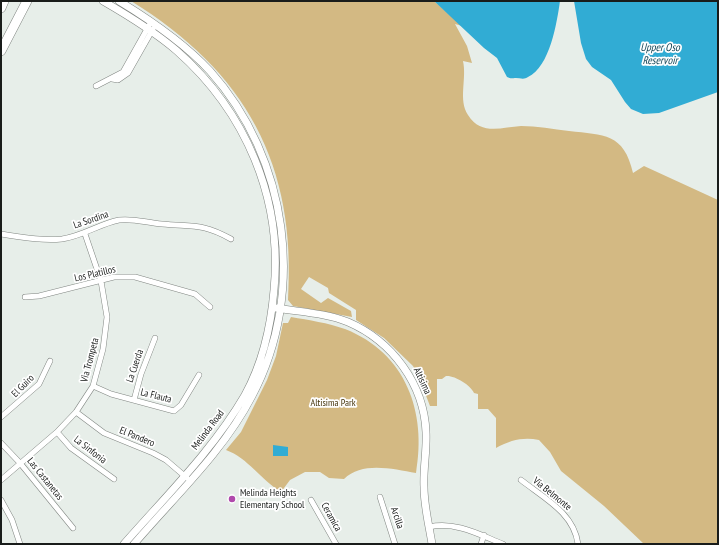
<!DOCTYPE html>
<style>
body{margin:0}
#map{position:relative;width:719px;height:545px;overflow:hidden;background:#e7eee9;font-family:"PT Sans Narrow",sans-serif}
canvas{display:block}
.frame{position:absolute;inset:0;border:2px solid #191c1a;pointer-events:none}
</style>
<div id="map">
<canvas width="719" height="545"></canvas>
<div class="frame"></div>
</div>
<script>
const ctx = document.querySelector('canvas').getContext('2d');
ctx.lineJoin = 'round';
function fill(path, color) { ctx.fillStyle = color; ctx.fill(path, 'evenodd'); }
function trace(path, color, width, dash) { ctx.strokeStyle = color; ctx.lineWidth = width; ctx.lineCap = dash ? 'butt' : 'round'; ctx.setLineDash(dash || []); ctx.stroke(path); }
function label(font, color, halo, rows, align = 'center') {
  ctx.font = font + ' "PT Sans Narrow",sans-serif'; ctx.lineWidth = 3.5; ctx.setLineDash([]); ctx.textBaseline = 'middle'; ctx.strokeStyle = halo; ctx.fillStyle = color; for (const [text, x, y, turn = 0] of rows) {
    ctx.save(); ctx.translate(x, y); ctx.rotate((+turn || 0) * Math.PI / 180); ctx.textAlign = isNaN(turn) ? turn : align; if (halo) ctx.strokeText(text, 0, 0); ctx.fillText(text, 0, 0); ctx.restore();
  }
}
fill(new Path2D(`
 M131,1H434L462,26L455,24L467,46L472,63L463,61C467,79 458,100 468,115C481,136 502,127 521,126C537,126 553,129 569,131C604,135 624,133 633,173L644,166L718,200V544H644L604,506L561,471L550,452L539,440C523,437 511,440 496,448V418L488,409H478V394L474,393C471,385 454,375 446,376L442,379H437V406H430L420,380L413,366L384,338L356,320V310L329,293L328,288L309,277L301,289L321,303L328,298L351,311L352,317L293,306L288,300C297,165 246,72 131,1Z
 M291,317C309,320 328,323 345,329C406,353 427,412 416,473C393,469 362,461 344,479L329,478L320,472H305L290,480L281,492C261,480 248,458 226,450L241,432L267,380L276,356L283,323H288Z`), '#d3b983');
fill(new Path2D(`
 M434,1H560C557,22 550,67 528,77C524,80 520,78 516,78C512,78 511,79 507,77L497,58L484,48Z
 M574,1H718V92L659,113L643,114L631,109L625,102L611,80L592,67L586,59L581,43Z
 M273,445L288,447V456H273Z`), '#31acd4');
const street = new Path2D(`
 M112,79L118,80L128,73L153,29
 M96,86L123,72L151,22
 M1,234C21,237 42,241 62,239C83,236 99,224 119,220C134,218 147,223 162,224C193,227 202,223 231,239
 M25,297L39,296L114,277H135L195,294L210,307
 M93,386L111,394L174,411L181,405L199,375
 M134,400L141,374L155,338
 M76,412L104,433L153,453L166,460L187,478
 M1,417L39,384L50,361
 M57,432L71,448L114,479
 M1,443L20,463L73,528
 M1,480L57,432L76,412L93,386L103,349L107,317L101,281L85,234
 M521,480C544,498 574,513 578,544
 M380,497L395,544
 M1,500L12,520L20,544
 M311,500L336,544
 M429,527C456,521 480,535 503,544
 M481,544L484,535`);
const secondary = new Path2D(`
 M103,1C129,16 155,32 177,51C246,112 283,199 274,290C271,326 262,364 245,395C213,450 166,496 124,544
 M119,1C152,21 184,43 210,71C288,158 307,292 252,396C223,452 175,496 134,544
 M276,308C300,312 326,313 348,322C392,341 424,384 426,432C427,451 423,469 424,487C424,506 429,525 432,544`);
const highway = new Path2D(`
 M1,8L4,1
 M1,51L27,1`);
trace(street, '#818682', 6);
trace(secondary, '#818682', 8);
trace(highway, '#818682', 10);
trace(street, '#fff', 5);
trace(secondary, '#fff', 7);
trace(highway, '#fff', 9);
for (const [x, y, r, color] of [
 [232,499,4,"#b049ac"]
]) { const dot = new Path2D(); dot.arc(x, y, r, 0, 2 * Math.PI); ctx.fillStyle = color; ctx.fill(dot); trace(dot, '#fff', 1.5); }
label('10px', '#191c1a', '#fff', [
 ["La Sordina",91,220,-19],
 ["Los Platillos",95,274,-13],
 ["Via Trompeta",90,360,-75],
 ["La Cuerda",135,366,-71],
 ["Altisima",422,381,65],
 ["El Guiro",23,386,-45],
 ["La Flauta",156,396,14],
 ["Melinda Road",208,430,-53],
 ["El Pandero",137,437,22],
 ["La Sinfonia",90,450,38],
 ["Las Castanetas",45,479,51],
 ["Via Belmonte",552,494,39],
 ["Ceramica",331,517,61],
 ["Arcilla",397,518,71]
]);
label('10px', '#43330b', '#fff', [
 ["Altisima Park",333,403]
]);
label('10px', '#191c1a', '#fff', [
 ["Melinda Heights",240,493],
 ["Elementary School",240,505]
], 'left');
label('italic 11px', '#144657', '#fff', [
 ["Upper Oso",660,48],
 ["Reservoir",660,61]
]);
</script>
